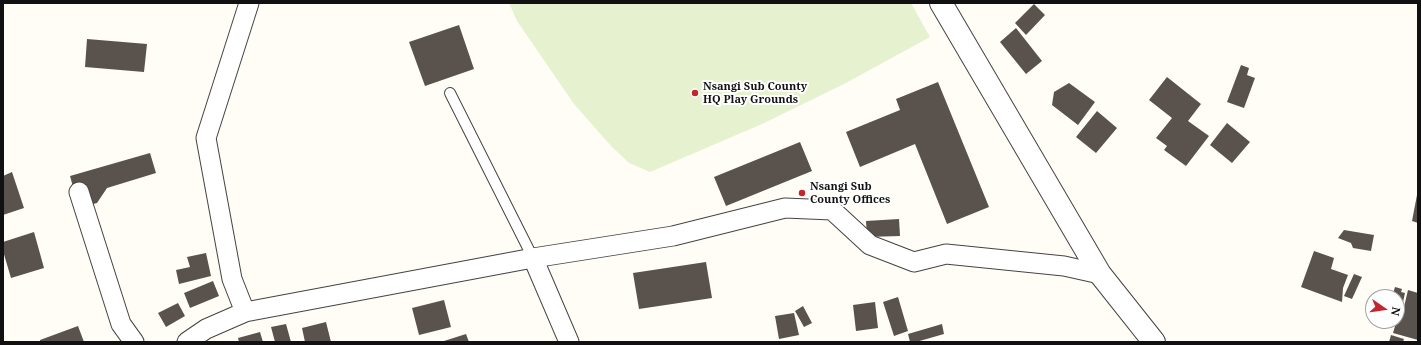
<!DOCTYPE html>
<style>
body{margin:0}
#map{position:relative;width:1421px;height:345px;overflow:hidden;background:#fffdf5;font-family:"Noto Serif",serif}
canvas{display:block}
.frame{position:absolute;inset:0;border:4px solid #111;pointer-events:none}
.north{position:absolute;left:1365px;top:289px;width:40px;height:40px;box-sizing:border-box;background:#fff;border:1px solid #a0a0a0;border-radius:50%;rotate:103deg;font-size:11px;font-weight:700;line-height:16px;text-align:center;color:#111}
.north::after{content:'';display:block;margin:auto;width:14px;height:18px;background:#c4262e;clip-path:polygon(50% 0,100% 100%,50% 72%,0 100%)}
</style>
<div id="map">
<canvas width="1421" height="345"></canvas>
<div class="frame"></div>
<div class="north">N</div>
</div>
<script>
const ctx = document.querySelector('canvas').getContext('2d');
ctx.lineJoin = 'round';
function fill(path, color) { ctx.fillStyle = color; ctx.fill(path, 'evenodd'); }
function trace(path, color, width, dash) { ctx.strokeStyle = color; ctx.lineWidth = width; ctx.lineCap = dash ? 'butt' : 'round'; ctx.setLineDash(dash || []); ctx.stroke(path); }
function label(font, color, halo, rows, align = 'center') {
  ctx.font = font + ' "Noto Serif",serif'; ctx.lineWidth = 4; ctx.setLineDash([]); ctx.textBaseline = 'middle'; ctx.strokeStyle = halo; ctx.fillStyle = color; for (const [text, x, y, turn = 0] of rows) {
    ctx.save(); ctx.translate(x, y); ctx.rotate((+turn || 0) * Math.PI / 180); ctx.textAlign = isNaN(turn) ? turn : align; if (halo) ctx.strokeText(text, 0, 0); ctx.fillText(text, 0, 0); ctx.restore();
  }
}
fill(new Path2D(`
 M509,3H911L930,37L846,83L762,124L650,172L629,163L611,146L574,104L517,21Z`), '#e6f2cf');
fill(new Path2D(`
 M1034,4L1045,15L1026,35L1015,23Z
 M459,25L474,69L425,86L409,42Z
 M1016,28L1042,61L1026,74L1000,42Z
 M87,39L147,44L144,72L85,67Z
 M1241,65L1249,68L1247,75L1255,78L1244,108L1227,102Z
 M1167,77L1201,104L1188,121L1209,136L1186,166L1164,150L1167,146L1156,138L1172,118L1149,100Z
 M938,82L989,207L947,224L915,144L860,167L846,132L900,110L896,99Z
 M1069,83L1095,102L1078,125L1052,105L1054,92Z
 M1097,111L1117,128L1096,153L1076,137Z
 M1227,123L1250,142L1232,163L1210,145Z
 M800,142L812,171L726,206L714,177Z
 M150,153L156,173L107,188L97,203L79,208L70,176Z
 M12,172L24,208L3,215V176Z
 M1417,195H1418V223L1412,221Z
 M899,219L900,236L867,237L866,221Z
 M1344,230L1374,235L1371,251L1353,248L1351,243L1338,238Z
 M34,232L44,268L11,278L3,251V242Z
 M1314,251L1334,258L1331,269L1348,275L1343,288L1342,302L1301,287Z
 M206,253L211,276L179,284L176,270L190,267L187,257Z
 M706,262L712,298L639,309L633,273Z
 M1354,274L1362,277L1352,299L1344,296Z
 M213,281L219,296L190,308L184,293Z
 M1395,287L1402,289L1401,292L1405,293L1403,302L1397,301V297H1392Z
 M1408,290L1418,293V340L1393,333L1401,306L1404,307Z
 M898,297L908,331L894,336L883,302Z
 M444,300L451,327L419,335L412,308Z
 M875,302L878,328L856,331L853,305Z
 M178,303L185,316L166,327L158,313Z
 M803,306L812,323L804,327L795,311Z
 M794,313L799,335L779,339L775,316Z
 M326,322L331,342H305L302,328Z
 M286,324L291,342H275L271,327Z
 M942,324L944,334L916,342H910L908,334Z
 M78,326L84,342H40V340Z
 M260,332L263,342H239L238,338Z
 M466,334L469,342H445L444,341Z
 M1391,335L1404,339L1403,342H1389Z`), '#5a524d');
const service = new Path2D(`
 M450,93L533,258`);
const minor = new Path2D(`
 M79,192L121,324L134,342
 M533,258L569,342
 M245,312L533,258L673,236L785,208L832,210L870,245L914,262L946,254L1064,266L1100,274
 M187,342L206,329L245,312L232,279L206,138L249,3`);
const tertiary = new Path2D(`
 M941,3L1100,274L1154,342`);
trace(service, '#444', 12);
trace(minor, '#444', 21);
trace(tertiary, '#444', 24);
trace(service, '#fff', 10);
trace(minor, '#fff', 19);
trace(tertiary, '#fff', 22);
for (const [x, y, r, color] of [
 [695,93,4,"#c4262e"],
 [802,193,4,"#c4262e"]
]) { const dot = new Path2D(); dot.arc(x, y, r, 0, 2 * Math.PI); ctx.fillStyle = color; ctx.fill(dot); trace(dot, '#fff', 1.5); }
label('bold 11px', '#111', '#fff', [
 ["Nsangi Sub County",703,87],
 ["HQ Play Grounds",703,100],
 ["Nsangi Sub",810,187],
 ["County Offices",810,200]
], 'left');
</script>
